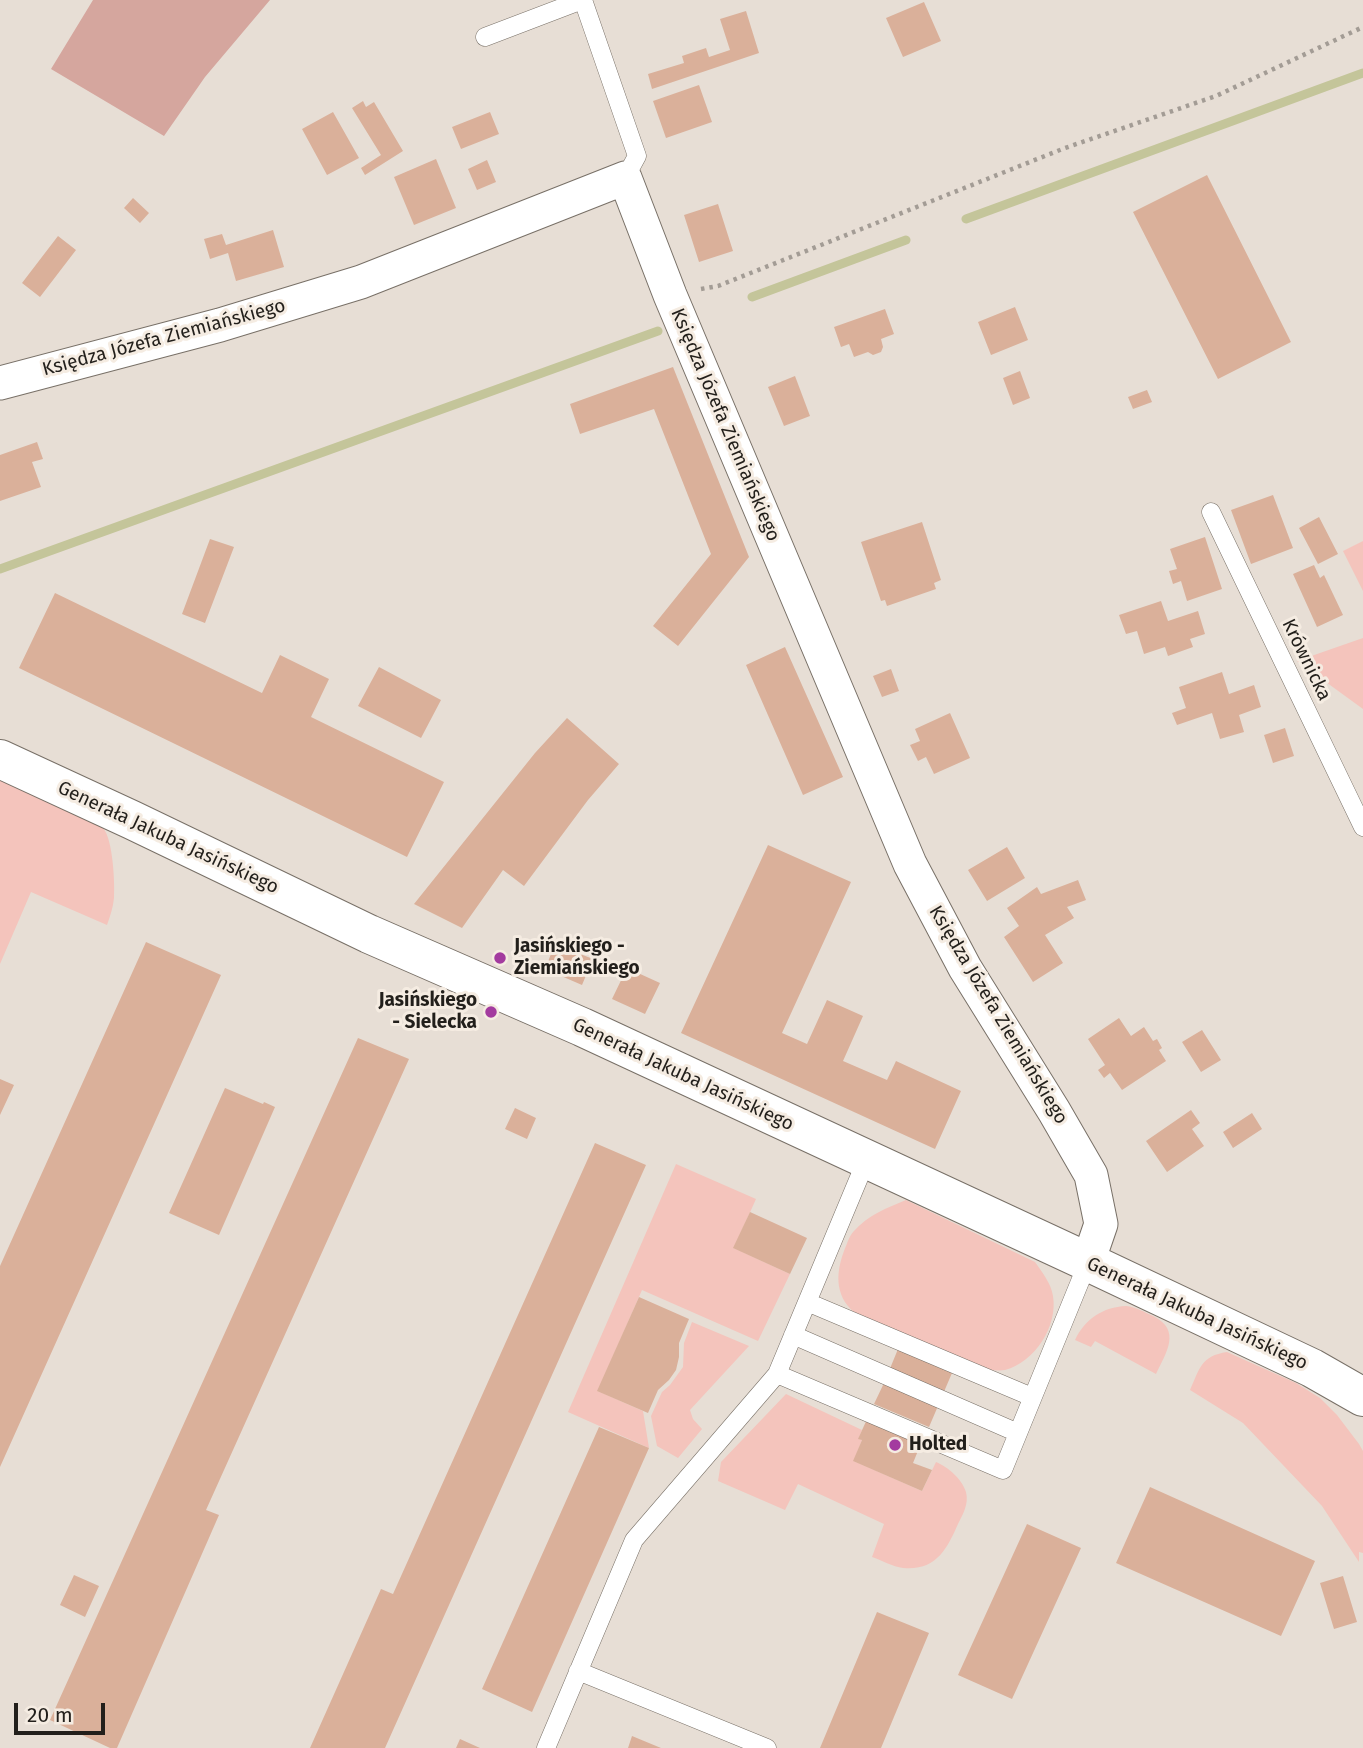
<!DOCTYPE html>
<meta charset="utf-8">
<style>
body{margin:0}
#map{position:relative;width:1363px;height:1748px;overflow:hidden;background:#e7ded5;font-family:"Fira Sans",sans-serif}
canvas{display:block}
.scale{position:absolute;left:14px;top:1703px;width:91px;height:32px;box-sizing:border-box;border:4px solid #221f1b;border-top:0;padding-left:9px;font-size:21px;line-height:24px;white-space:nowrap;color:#221f1b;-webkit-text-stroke:5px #f5ece2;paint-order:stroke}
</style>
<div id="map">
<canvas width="1363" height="1748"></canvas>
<div class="scale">20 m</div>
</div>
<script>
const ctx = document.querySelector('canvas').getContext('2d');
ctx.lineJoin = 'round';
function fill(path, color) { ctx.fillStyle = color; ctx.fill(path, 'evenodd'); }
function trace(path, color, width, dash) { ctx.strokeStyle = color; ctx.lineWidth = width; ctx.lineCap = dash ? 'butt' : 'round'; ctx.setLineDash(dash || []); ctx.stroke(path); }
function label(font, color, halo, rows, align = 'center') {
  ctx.font = font + ' "Fira Sans",sans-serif'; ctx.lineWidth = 6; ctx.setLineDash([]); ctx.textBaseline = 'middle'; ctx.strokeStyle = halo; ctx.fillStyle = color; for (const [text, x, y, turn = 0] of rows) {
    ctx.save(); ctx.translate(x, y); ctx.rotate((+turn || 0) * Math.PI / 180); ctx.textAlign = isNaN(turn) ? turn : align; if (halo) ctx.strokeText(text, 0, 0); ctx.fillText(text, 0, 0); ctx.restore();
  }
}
fill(new Path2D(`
 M1363,541V591L1343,551Z
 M1363,638V709L1297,661Z
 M0,778L103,828C113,839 115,883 114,898C113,908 110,916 107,925L31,892L0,964Z
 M676,1164L756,1199L734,1248L790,1274L758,1341L642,1290L598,1391L643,1411L649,1448L568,1412Z
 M906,1200L1035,1262C1042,1272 1051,1283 1053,1296C1058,1326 1035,1362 1005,1370C1000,1371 994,1370 989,1370L858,1315C835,1299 835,1275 844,1251C847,1244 849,1236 854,1231C868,1215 887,1208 906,1200Z
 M1126,1306C1136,1307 1144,1312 1153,1316C1182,1330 1166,1353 1156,1374L1095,1341L1091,1347L1075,1340C1085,1319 1103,1307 1126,1306Z
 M692,1322L749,1346L690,1410L693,1419L702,1429L678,1458L657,1446L651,1416L662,1392L670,1385L683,1367L684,1343Z
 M1227,1352L1296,1383L1320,1398L1337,1415L1359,1444L1363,1451V1553L1359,1552V1562L1322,1506L1243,1423L1190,1390C1200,1368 1201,1356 1227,1352Z
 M786,1394L862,1430L859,1438L862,1440L854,1461L922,1491L936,1462C948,1467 962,1479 966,1492C969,1504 963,1514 958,1524C947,1549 936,1571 903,1568C893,1567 881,1560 872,1557L884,1524L798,1484L785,1510L718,1481L721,1462Z`), '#f4c4bc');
fill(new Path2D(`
 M93,0H270L205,77L164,136L51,69Z`), '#d5a69e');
trace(new Path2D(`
 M966,219L1363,73
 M752,297L906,240
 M0,569L658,331`), '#c4c59a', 9);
fill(new Path2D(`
 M924,2L941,41L903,57L886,18Z
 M746,11L759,53L652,89L648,74L684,63L682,56L706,48L709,57L730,50L720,19Z
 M699,85L712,122L666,138L653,101Z
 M363,101L366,107L374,102L403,151L365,175L361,168L381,155L352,108Z
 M333,112L359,158L327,175L302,129Z
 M490,112L499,134L461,149L452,127Z
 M436,159L456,208L414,225L394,177Z
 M487,160L496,182L477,190L468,169Z
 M1207,175L1291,342L1218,379L1133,212Z
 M133,198L149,213L140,223L124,208Z
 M718,204L733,251L699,262L684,215Z
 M273,230L284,267L236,281L228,253L210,259L204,239L222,234L226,245Z
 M58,236L76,250L40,297L22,283Z
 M1015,307L1028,340L991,355L978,322Z
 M885,309L894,334L881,339L883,347L881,352L873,355L868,352L854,357L849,344L841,347L834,327Z
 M673,367L749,557L678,646L653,626L711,554L654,409L580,434L570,404Z
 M1020,371L1030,398L1013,405L1003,378Z
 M795,376L810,416L784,426L768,387Z
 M1147,390L1152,402L1133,409L1128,397Z
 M37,442L43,459L32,462L41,487L0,501V455Z
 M1273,495L1293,548L1251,564L1231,510Z
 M1319,517L1338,554L1318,564L1299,528Z
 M922,522L941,580L934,583L936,589L887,606L885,600L881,601L861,542Z
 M1205,537L1222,589L1187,601L1181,581L1173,584L1169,571L1177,569L1170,549Z
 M210,539L234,547L205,623L182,614Z
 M1314,565L1320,578L1324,575L1343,615L1317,627L1293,574Z
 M55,593L262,693L280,655L329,679L311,717L444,782L407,857L19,668Z
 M1161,601L1168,621L1198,611L1205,634L1190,639L1193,647L1168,656L1165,647L1144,654L1137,631L1126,634L1119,615Z
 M785,647L843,777L803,795L746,665Z
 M379,667L441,700L421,738L358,706Z
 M891,669L899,691L882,697L873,676Z
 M1222,672L1229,694L1254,685L1261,707L1239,715L1244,732L1220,739L1212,713L1177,725L1172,713L1186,708L1179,687Z
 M950,713L970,758L934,774L926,757L918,761L910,745L920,741L915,729Z
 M567,718L619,764L588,800L524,886L503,870L462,928L414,904L535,753Z
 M1285,728L1294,756L1273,763L1264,735Z
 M768,845L851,882L782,1033L807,1044L827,1000L863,1016L843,1061L887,1080L896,1061L961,1091L935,1149L681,1033Z
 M1007,847L1025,878L987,901L968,870Z
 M1078,880L1086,900L1067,907L1074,918L1045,935L1063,963L1033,982L1004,937L1019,926L1007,908L1037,887L1041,894Z
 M146,942L221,975L0,1467V1266Z
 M555,944L593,959L582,985L545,969Z
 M627,968L660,983L645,1014L612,999Z
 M1119,1018L1131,1036L1144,1027L1153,1041L1157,1039L1162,1048L1159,1050L1166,1061L1122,1090L1110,1073L1104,1078L1098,1070L1105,1065L1088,1039Z
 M1202,1030L1221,1060L1201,1072L1182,1042Z
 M358,1038L409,1059L206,1510L219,1515L117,1748H110L50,1720Z
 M0,1079L14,1085L0,1115Z
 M225,1088L263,1104L264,1102L275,1107L219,1235L169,1213Z
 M515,1108L536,1118L527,1139L505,1129Z
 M1191,1110L1200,1123L1192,1129L1204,1146L1167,1172L1146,1141Z
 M1252,1113L1262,1129L1233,1148L1223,1132Z
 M595,1143L646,1165L385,1748H310L381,1589L393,1594Z
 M750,1212L807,1238L790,1274L733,1248Z
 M639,1297L689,1319L679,1343V1357L676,1370L669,1380L658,1390L648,1413L597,1391Z
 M898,1349L952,1373L943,1394L889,1371Z
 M884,1383L938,1406L929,1427L874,1404Z
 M868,1417L922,1441L913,1463L932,1470L922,1491L853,1461L862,1440L858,1439Z
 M599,1427L649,1448L532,1712L482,1689Z
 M1150,1487L1315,1561L1281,1636L1116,1563Z
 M1027,1524L1081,1548L1012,1699L958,1675Z
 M74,1575L99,1586L85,1617L60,1605Z
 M1343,1576L1357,1622L1334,1629L1320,1583Z
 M877,1612L929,1633L881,1748H820Z
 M632,1736L661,1748H628Z
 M460,1739L480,1748H456Z`), '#dab09a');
const lane = new Path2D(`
 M583,0L637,156L625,178
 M485,37L582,0
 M1211,512L1363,827
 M807,1302L1032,1397
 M793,1335L1018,1433
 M777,1374L1003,1470L1088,1262
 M578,1671L767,1748
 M546,1748L634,1540L777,1374L866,1161`);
const street = new Path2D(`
 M0,383L220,325L361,282L625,178L670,295L910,864L965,968L1054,1111L1091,1175L1101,1224L1088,1262`);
const secondary = new Path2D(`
 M0,759L132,820L369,934L582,1027L1088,1262L1312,1368L1363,1397`);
trace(lane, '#787067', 19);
trace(street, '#787067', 35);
trace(secondary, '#787067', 40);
trace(new Path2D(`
 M701,289L718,286L1065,148L1216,96L1363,27`), '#a39c95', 4.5, [3.5, 5]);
trace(lane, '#fff', 18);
trace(street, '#fff', 33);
trace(secondary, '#fff', 38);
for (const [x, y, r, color] of [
 [500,958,7,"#a33b9f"],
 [491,1012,7,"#a33b9f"],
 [895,1445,7,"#a33b9f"]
]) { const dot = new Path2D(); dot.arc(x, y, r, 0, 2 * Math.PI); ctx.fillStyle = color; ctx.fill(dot); trace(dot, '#f5ece2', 2.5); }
label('19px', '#221f1b', '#f5ece2', [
 ["Księdza Józefa Ziemiańskiego",164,338,-15],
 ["Księdza Józefa Ziemiańskiego",725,425,67],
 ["Krównicka",1306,660,64],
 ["Generała Jakuba Jasińskiego",168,838,25],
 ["Księdza Józefa Ziemiańskiego",998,1015,59],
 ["Generała Jakuba Jasińskiego",683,1075,25],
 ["Generała Jakuba Jasińskiego",1197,1314,25]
]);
label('bold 19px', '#221f1b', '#f5ece2', [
 ["Jasińskiego -",514,947],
 ["Ziemiańskiego",514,969],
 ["Jasińskiego",477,1001,"right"],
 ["- Sielecka",477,1023,"right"],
 ["Holted",909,1445]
], 'left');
</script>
